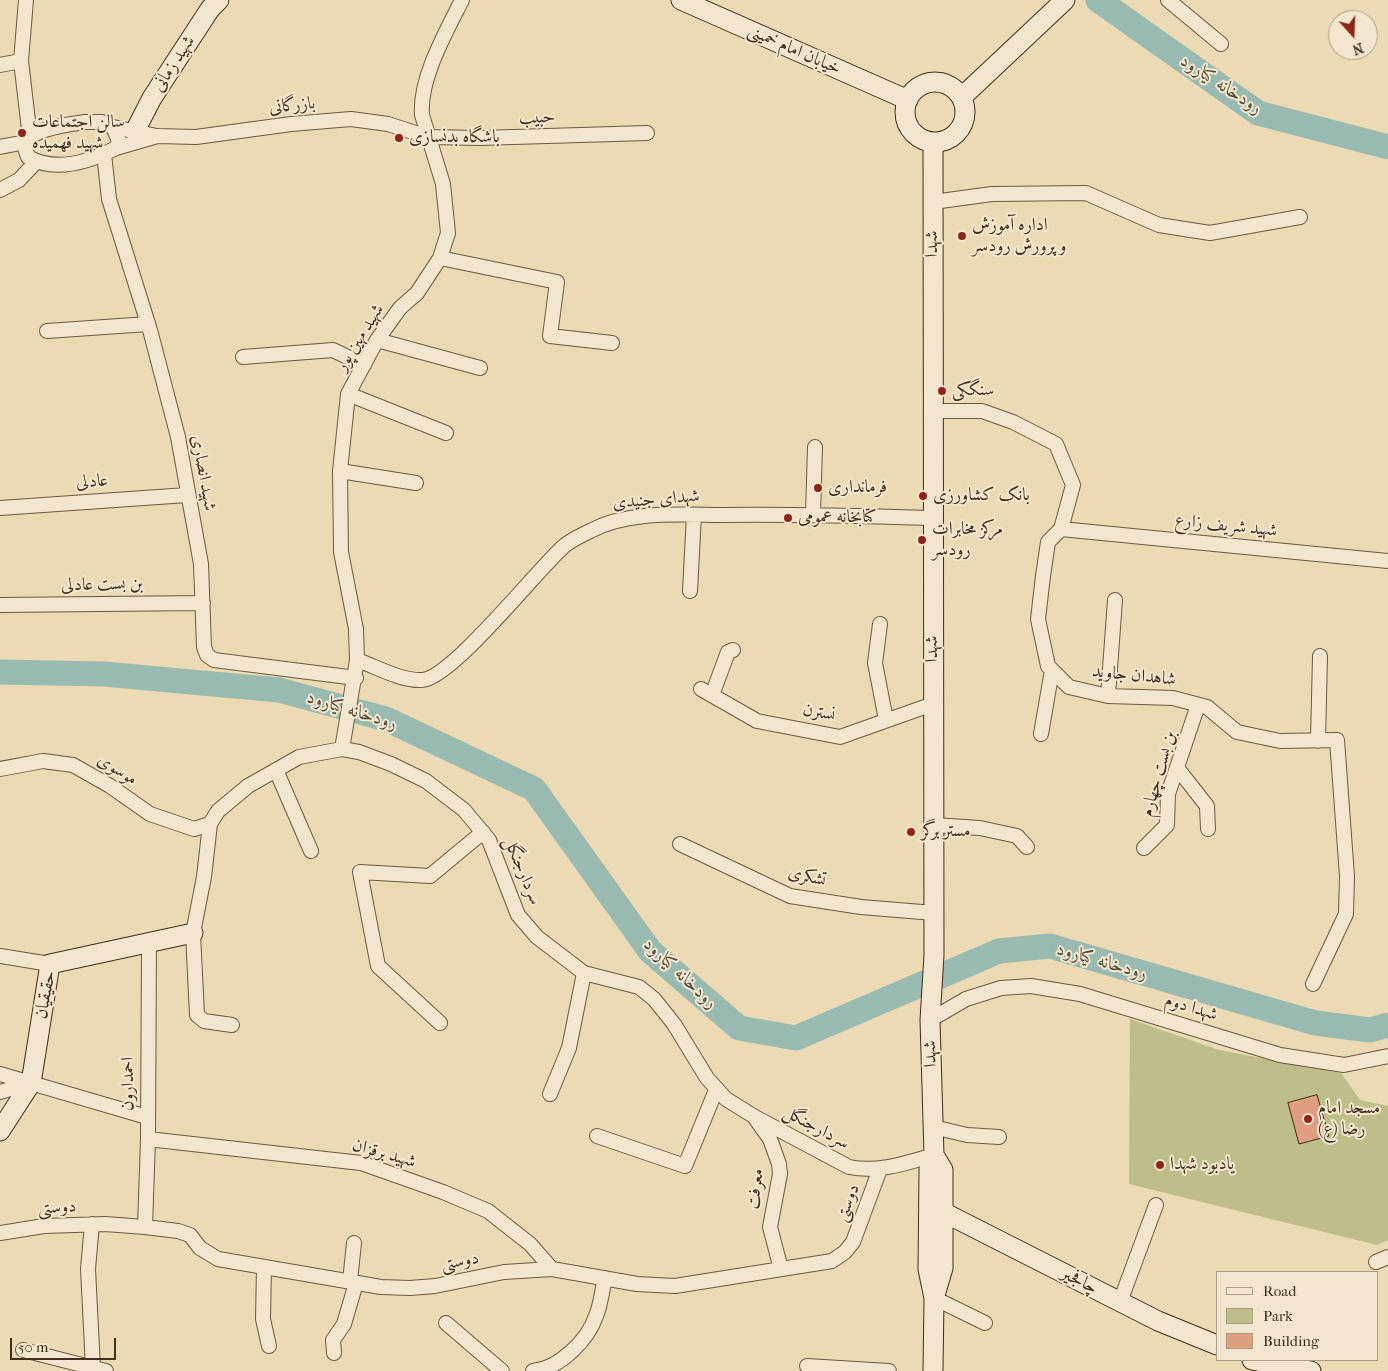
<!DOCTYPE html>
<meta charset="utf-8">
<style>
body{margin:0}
#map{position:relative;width:1388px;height:1371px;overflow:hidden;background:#ebdab4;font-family:"IM FELL French Canon",serif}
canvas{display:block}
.legend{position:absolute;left:1216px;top:1271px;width:162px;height:90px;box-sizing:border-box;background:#f2e7ce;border:1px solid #ab9d87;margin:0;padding:6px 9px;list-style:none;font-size:15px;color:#412e1c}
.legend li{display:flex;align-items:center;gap:10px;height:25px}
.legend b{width:25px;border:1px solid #ab9d87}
.north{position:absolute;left:1328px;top:10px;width:50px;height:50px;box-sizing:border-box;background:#f2e7ce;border:1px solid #ab9d87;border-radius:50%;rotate:160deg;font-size:14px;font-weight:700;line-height:20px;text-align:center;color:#412e1c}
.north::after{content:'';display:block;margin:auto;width:18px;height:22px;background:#8f2418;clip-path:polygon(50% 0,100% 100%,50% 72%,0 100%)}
.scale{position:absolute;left:10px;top:1338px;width:106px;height:22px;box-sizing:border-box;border:2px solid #412e1c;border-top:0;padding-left:6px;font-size:15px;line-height:18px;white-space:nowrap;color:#412e1c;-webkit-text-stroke:4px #f2e7ce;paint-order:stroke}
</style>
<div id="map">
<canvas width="1388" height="1371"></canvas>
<ul class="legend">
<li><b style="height:6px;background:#f2e7ce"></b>Road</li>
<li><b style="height:14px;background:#bdbe89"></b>Park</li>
<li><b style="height:14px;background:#df9e80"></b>Building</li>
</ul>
<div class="north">N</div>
<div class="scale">50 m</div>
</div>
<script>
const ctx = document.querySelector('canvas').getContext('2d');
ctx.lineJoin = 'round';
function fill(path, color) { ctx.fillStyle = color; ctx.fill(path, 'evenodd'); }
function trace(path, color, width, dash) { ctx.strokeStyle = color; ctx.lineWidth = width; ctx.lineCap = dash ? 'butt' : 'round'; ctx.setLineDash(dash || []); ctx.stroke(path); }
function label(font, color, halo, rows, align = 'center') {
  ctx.font = font + ' "IM FELL French Canon",Amiri,serif'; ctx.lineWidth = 4; ctx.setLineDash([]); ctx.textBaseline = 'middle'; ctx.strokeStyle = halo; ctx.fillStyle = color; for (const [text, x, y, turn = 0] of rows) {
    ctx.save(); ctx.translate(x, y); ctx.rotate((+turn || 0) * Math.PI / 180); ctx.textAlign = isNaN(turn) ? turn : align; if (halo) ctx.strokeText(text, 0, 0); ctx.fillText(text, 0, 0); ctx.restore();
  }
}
fill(new Path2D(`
 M1130,1019L1219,1050L1341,1073L1360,1100L1388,1106V1240L1377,1245L1129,1184Z`), '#bdbe89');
trace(new Path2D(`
 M1098,0L1258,113L1388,147
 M0,672L104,674L279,690L386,719L534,789L650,951L739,1028L796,1038L999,951L1050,946L1315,1023L1370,1030L1388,1025`), '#98bab1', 25);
const building = new Path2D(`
 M1317,1095L1329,1136L1299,1144L1288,1103Z`);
fill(building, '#df9e80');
trace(building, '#412e1c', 1);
const street = new Path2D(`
 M26,0L21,61L30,138
 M1168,0L1221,44
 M0,65L21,61
 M85,122H102L113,127L119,141L116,148C89,162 56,173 28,157C27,153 23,147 26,142C34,128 71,124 85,122Z
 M113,127L157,136L196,137L291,124L351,119L388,124L428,137L480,138L647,133
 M0,147L26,142
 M116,148L154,137
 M104,154L109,199L150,330L178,437L201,564L204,647L207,655L214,660L356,678
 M0,190L19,180L36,162
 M933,202L992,194L1086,193L1159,225L1210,233L1300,217
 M440,258L557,282L550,336L612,343
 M47,331L148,324
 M377,340L480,368
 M243,357L333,350L364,365
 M348,394L446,433
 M934,411H982L1013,422L1056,444L1073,485L1061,529L1048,542L1043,576L1038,619L1048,666L1069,687L1108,696L1173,698L1207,707L1237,732L1280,741L1337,740L1347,876L1346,914L1313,984
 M340,471L416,483
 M0,508L187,495
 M813,515L815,447
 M1061,529L1388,561
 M690,591L694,515
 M0,605L203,603
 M880,624L875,663L886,720
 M357,660C377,667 401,681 422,680C451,679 536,571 564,546C571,540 582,535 590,531C629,510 681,515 724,515C794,514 863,516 933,518
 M701,689L757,721L840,737L933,704
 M712,695L728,652L733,650
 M1108,696L1115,600
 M1041,734L1052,670
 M1318,741L1320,656
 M342,749L357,660L356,629L341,552L340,471L348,394L377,340L400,308L417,293L440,258L448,233L443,184L422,115C419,79 446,32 462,0
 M0,769L43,761L73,765L110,786L150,814L194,829L210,824
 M1178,769L1207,806L1208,829
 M276,770L311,851
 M934,825L980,828L1017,836L1027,847
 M680,844L790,896L861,907L934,913
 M1144,848L1167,825L1168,794L1198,705
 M0,956L50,964
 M930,1020L966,999L1001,988L1031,986L1080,994L1280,1055L1344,1065L1388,1056
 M440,1023L378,966L360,872L430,876L483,832
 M232,1025L204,1021L197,1015L193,933L204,877L210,824L218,811L248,786L299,757L342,749L359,752L391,764L426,781L464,810L489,840L518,915L537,937L584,973L639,987L654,999L674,1024L707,1078L726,1099L755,1117L849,1167C879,1173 906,1163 934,1155
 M0,1074L147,1117
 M0,1092L30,1083
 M550,1094L569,1048L584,973
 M755,1118L770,1139L779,1164L780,1174L770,1227L781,1269
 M933,1127L967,1135L999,1137
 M597,1136L685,1166L716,1090
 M148,1139L361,1163L443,1192L488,1211L530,1244L552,1269
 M92,1224L88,1269L93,1368
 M145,1227L148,1139L149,942
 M0,1233L44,1226L105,1224L145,1227L178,1231L190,1235L200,1248L218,1259L381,1287L410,1288L435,1286L504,1272L552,1269L637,1284L675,1286L832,1261L845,1252L853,1242L880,1169
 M1376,1262L1388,1257
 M264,1268L263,1319L269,1346
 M350,1281L354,1243
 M934,1298L985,1323
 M1120,1302L1156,1205
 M446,1323L502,1371
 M23,1350L106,1371
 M334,1353L333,1340L344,1324L356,1283
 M807,1366L889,1371
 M533,1371C559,1369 588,1340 596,1316C601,1304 602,1290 605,1278`);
const secondary = new Path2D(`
 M681,0L908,100
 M905 112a30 30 0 1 1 60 0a30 30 0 1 1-60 0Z
 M962,97L1065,0
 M135,131L152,98L210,9L219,0
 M933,142L934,955L930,1020L934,1155L929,1169L928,1269L934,1298L933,1371
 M0,1131L31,1083L50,964L193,933
 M934,1155L943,1170V1268L935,1295
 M943,1212L1158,1321L1217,1345
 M1252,1360L1311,1371`);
trace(street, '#6c5942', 16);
trace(secondary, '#412e1c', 21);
trace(street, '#f2e7ce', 14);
trace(secondary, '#f2e7ce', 19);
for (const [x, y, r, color] of [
 [22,133,5,"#8f2418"],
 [399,138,5,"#8f2418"],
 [962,236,5,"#8f2418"],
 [942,391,5,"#8f2418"],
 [818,488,5,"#8f2418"],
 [923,496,5,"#8f2418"],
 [788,518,5,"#8f2418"],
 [922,540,5,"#8f2418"],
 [911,832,5,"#8f2418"],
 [1308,1119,5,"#8f2418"],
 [1160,1165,5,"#8f2418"]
]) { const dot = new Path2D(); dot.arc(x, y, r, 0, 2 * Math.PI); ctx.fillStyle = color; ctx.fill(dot); trace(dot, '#f2e7ce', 2); }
label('18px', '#412e1c', '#f2e7ce', [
 ["خیابان امام خمینی",794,50,24],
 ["شهید زمانی",174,64,-57],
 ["بازرگانی",292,106,-6],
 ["حبیب",537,118,-2],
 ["شهدا",933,244,-90],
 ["شهید مهین پور",360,338,-58],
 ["شهید انصاری",203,473,80],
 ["عادلی",92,482,-4],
 ["شهدای جنیدی",656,500,-5],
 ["شهید شریف زارع",1226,526,6],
 ["بن بست عادلی",102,585,-1],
 ["شهدا",933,649,-90],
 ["شاهدان جاوید",1134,676,6],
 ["نسترن",819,713,10],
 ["موسوی",117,770,32],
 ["بن بست چهارم",1159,774,-74],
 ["سردارجنگل",522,871,67],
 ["تشکری",807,877,14],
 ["حقیقیان",46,995,-79],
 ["شهدا دوم",1191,1008,17],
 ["شهدا",931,1054,-92],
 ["احمدارون",129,1084,-90],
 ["سردارجنگل",816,1128,28],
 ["شهید برقزان",384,1154,16],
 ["معرفت",756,1189,-83],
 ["دوستی",848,1203,-69],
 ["دوستی",57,1208,-4],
 ["دوستی",460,1262,-11],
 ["چافجیر",1079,1281,27]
]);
label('18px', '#412e1c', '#f2e7ce', [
 ["سالن اجتماعات",32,123],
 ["شهید فهمیده",32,144],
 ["باشگاه بدنسازى",409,138],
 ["اداره آموزش",972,226],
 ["و پرورش رودسر",972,247],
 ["سنگکى",952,391],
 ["فرماندارى",828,488],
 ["بانک کشاورزى",933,496],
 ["کتابخانه عمومى",798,518],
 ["مرکز مخابرات",932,530],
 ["رودسر",932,551],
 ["مستر برگر",921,832],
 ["مسجد امام",1318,1109],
 ["رضا (ع)",1318,1130],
 ["یادبود شهدا",1170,1165]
], 'left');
label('italic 19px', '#524a3a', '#f2e7ce', [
 ["رودخانه کیارود",1221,85,33],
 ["رودخانه کیارود",352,711,17],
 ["رودخانه کیارود",1102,962,16],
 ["رودخانه کیارود",680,974,43]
]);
</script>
